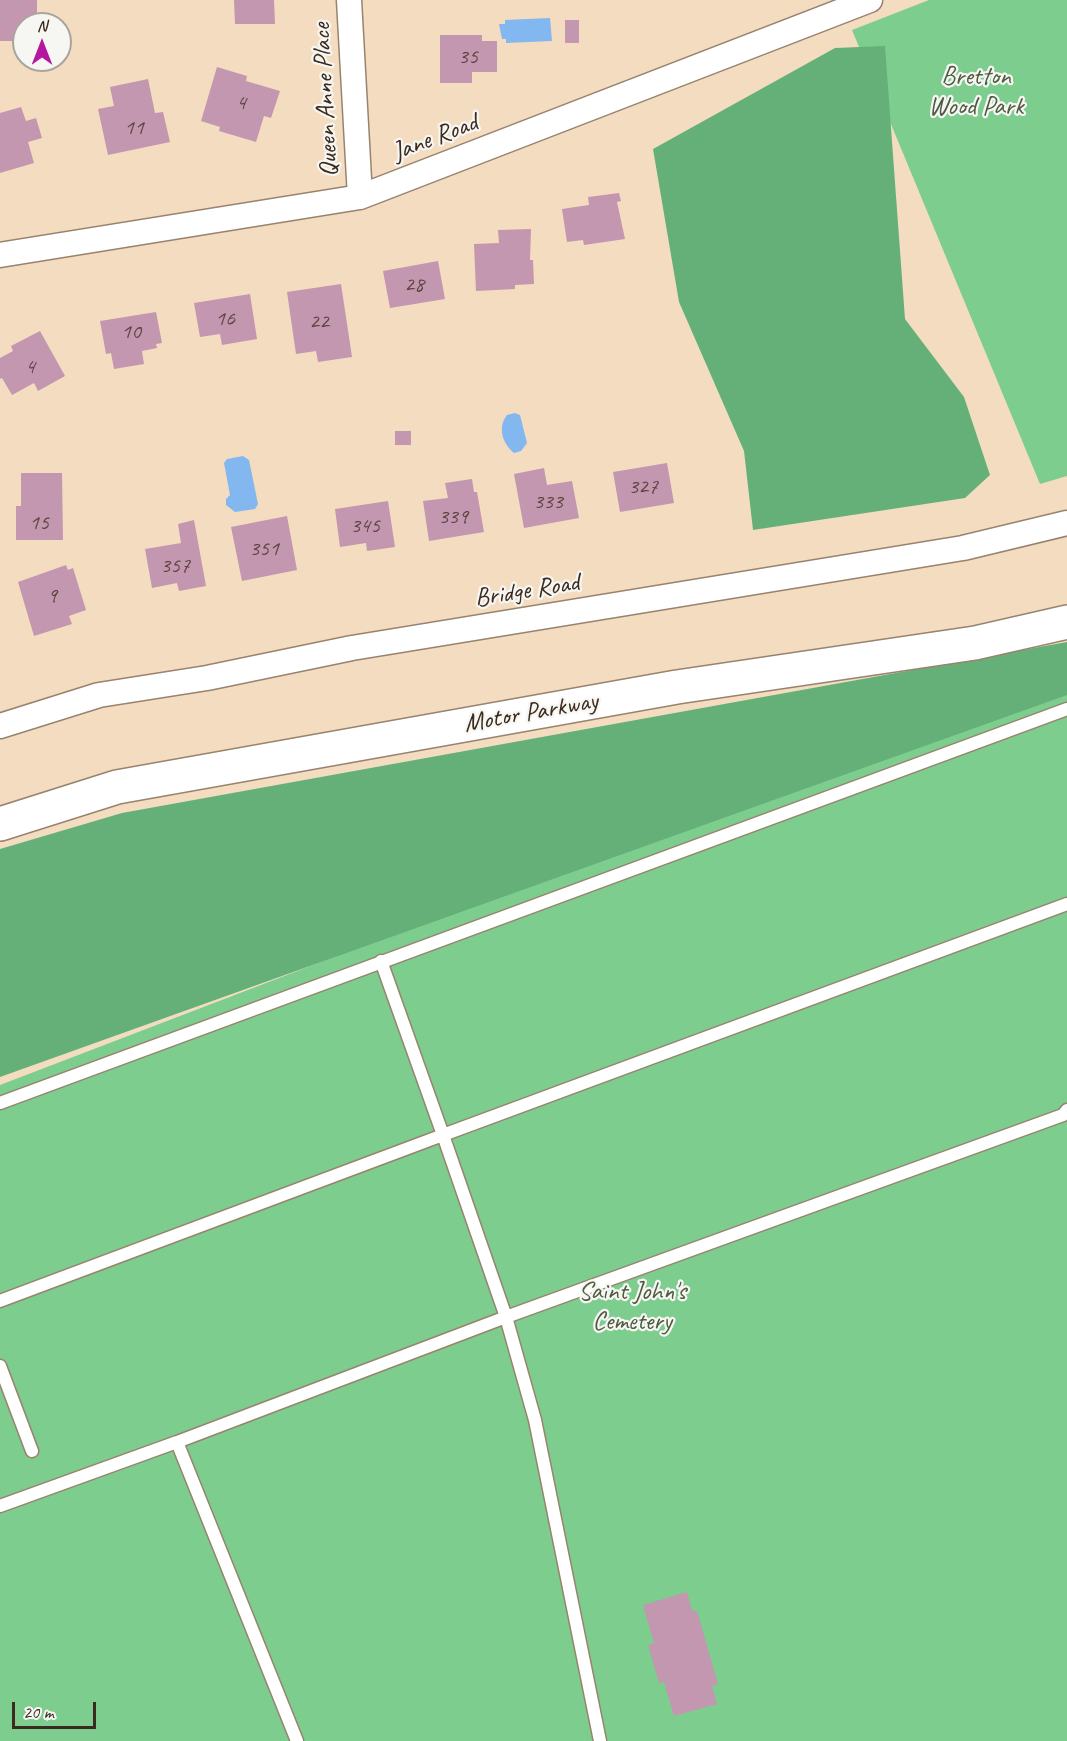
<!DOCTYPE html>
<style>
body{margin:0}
#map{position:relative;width:1067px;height:1741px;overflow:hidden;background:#f4dcc0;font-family:Caveat,sans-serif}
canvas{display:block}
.north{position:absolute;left:12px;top:12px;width:60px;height:60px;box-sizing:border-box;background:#f6f6f2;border:2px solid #aba49d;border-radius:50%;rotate:0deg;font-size:16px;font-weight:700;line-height:24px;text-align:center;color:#3b2a1e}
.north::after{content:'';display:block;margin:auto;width:21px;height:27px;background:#b5179e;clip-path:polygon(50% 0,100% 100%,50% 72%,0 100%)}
.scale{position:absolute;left:12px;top:1702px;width:84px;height:27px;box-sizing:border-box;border:3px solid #3b2a1e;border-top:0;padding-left:8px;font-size:18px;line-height:21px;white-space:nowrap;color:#3b2a1e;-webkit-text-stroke:4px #f6f6f2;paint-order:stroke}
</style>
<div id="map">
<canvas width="1067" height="1741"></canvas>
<div class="north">N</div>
<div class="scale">20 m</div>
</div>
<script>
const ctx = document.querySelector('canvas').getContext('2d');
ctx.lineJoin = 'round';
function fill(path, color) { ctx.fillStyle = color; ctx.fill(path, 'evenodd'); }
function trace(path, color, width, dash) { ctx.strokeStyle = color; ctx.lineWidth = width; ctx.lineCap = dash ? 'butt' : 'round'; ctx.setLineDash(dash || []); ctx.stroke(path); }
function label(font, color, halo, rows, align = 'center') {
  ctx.font = font + ' Caveat,sans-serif'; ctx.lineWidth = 4.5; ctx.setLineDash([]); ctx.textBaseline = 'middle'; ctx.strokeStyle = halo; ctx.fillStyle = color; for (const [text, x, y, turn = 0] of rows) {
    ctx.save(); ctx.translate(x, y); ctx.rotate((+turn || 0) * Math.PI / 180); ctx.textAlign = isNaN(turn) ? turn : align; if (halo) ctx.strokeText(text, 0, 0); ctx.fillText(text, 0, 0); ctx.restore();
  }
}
fill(new Path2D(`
 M929,0H1067V476L1040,484L852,30Z
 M1067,676V1741H0V1085Z`), '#7ccd8e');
fill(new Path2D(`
 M885,46L905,319L964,397L990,475L965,498L753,530L744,451L679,302L653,149L835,48Z
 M1067,642V695L0,1077V849L122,813Z`), '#65b079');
fill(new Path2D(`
 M550,18L552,41L506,43V39H502L499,24H505V20Z
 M515,413L520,415L527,443L521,451L514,453C503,444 497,428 507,415Z
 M243,456L249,460L258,504L255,509L235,512L226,505V499L230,495L224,463L227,459Z`), '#82b7f0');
fill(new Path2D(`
 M0,0H37V24H24V41H0Z
 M234,0H274L275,24H235Z
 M565,20H579V43H565Z
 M440,35H482V41H497V72H472V83H440Z
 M217,67L247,76L246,81L280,91L271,118L264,116L256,142L219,131L220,127L201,121Z
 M148,79L155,113L163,112L170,142L108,155L98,109L114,106L110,87Z
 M21,107L26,121L36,118L42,138L28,142L34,163L0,173V113Z
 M619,193L621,201L617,202L625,239L584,245L583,240L567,242L562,209L589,205L588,197Z
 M531,229L530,260H533L534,284L515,285V289L476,291L474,244L499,243L498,230Z
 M438,261L445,299L390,308L383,271Z
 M341,284L352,357L318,362L316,351L296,354L287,292Z
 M250,294L257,339L222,345L220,334L200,337L194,303Z
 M156,312L162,343L156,344L157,348L142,351L144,364L114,369L111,353L106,354L100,321Z
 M40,331L65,376L38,391L34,383L12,395L2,378L0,379V358L13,351L11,346Z
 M395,431H411V445H395Z
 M667,463L674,503L620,512L613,472Z
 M544,468L547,485L572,481L579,518L524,528L514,474Z
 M21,473H62L63,540H16V506H21Z
 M472,479L474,492H477L484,532L429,541L423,501L448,498L445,483Z
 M388,501L395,547L367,551L366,543L340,547L335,509Z
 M287,516L297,570L242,581L231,527Z
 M194,520L206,586L179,591L177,583L152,588L145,549L181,543L178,524Z
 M66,565L68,570L73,568L86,610L69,616L72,624L34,636L18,582Z
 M687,1592L692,1611H697L718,1684L712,1686L717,1704L674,1716L664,1682L659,1683L648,1645L654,1643L643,1605Z`), '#c297af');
const service = new Path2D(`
 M381,961L443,1135L1067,904
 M0,1103L1067,709
 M0,1301L443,1135L506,1317L1063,1115L1067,1110
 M0,1366L32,1451
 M0,1506L177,1442
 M297,1741L177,1442L506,1317L535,1420L600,1741`);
const minor = new Path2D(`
 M349,0L360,197
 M0,255L360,197L870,0
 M0,726L99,695L207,678L352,648L963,548L1067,523`);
const secondary = new Path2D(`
 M0,824L117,787L677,687L975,643L1067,622`);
trace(service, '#98836f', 15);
trace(minor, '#98836f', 27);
trace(secondary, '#98836f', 36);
trace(service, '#fff', 12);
trace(minor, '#fff', 24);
trace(secondary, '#fff', 33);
label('22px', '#5d4542', null, [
 ["35",468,57],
 ["4",241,103],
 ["11",134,128],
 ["28",414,285],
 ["16",225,319],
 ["22",319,322],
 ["10",131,332],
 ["4",30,367],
 ["327",643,487],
 ["333",548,502],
 ["339",453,517],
 ["15",39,523],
 ["345",365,526],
 ["351",264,549],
 ["357",175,566],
 ["9",52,596]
]);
label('26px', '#4e5b40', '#f6f6f2', [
 ["Bretton",976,77],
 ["Wood Park",976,107],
 ["Saint John's",632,1292],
 ["Cemetery",632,1322]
]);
label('26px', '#3b2a1e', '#f6f6f2', [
 ["Queen Anne Place",326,100,-93],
 ["Jane Road",435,138,-21],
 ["Bridge Road",527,591,-9],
 ["Motor Parkway",531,713,-10]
]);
</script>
